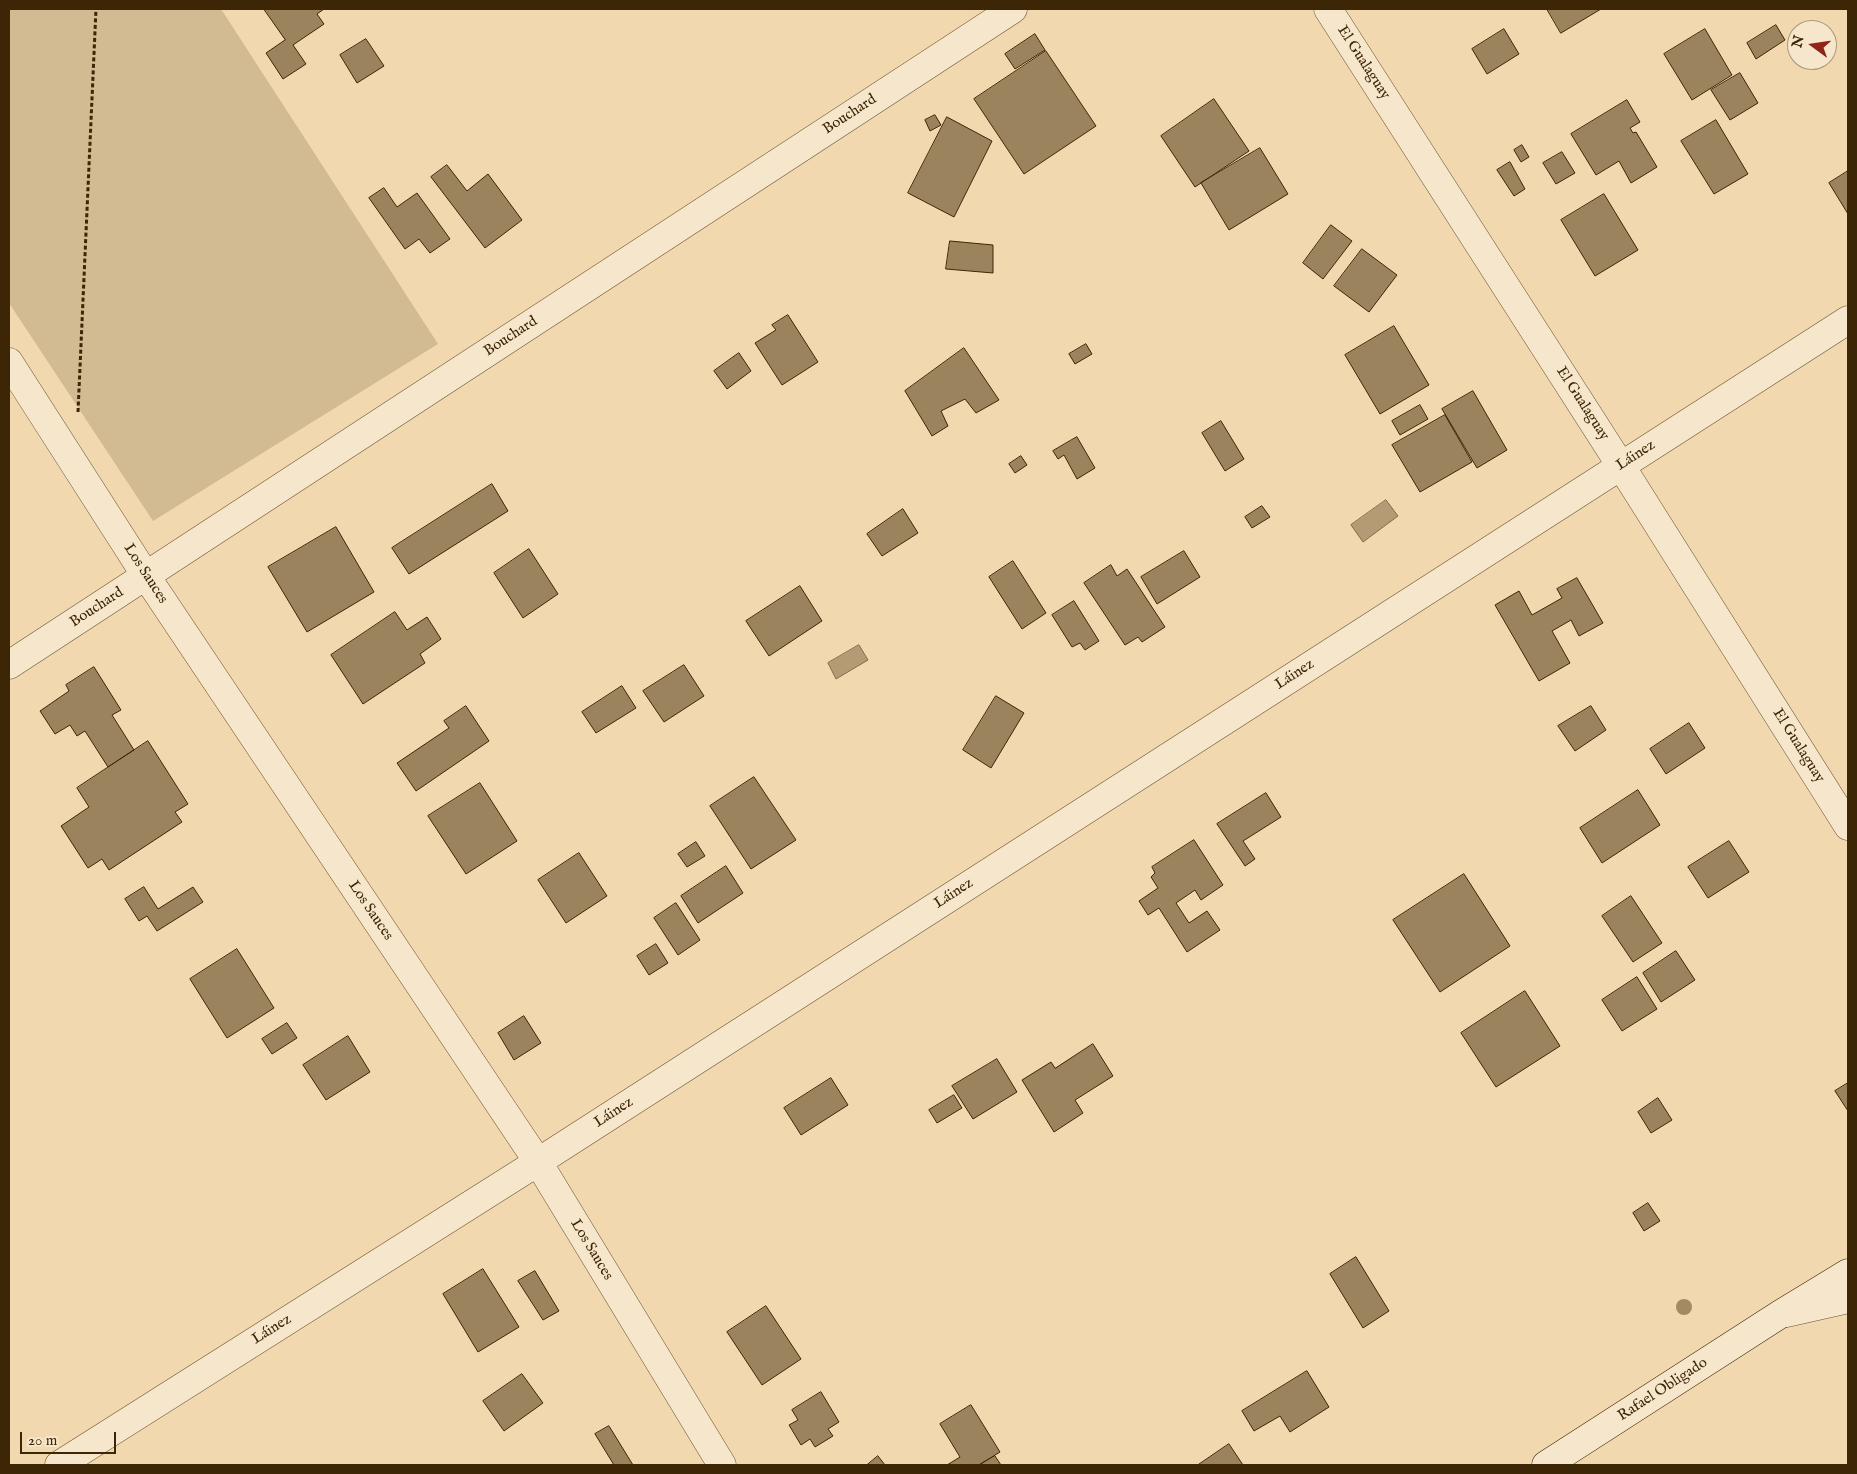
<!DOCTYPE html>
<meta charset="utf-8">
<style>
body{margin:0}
#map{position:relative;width:1857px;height:1474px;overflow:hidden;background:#f1d8af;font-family:"IM FELL English",serif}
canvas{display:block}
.frame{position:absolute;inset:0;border:10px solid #3d2606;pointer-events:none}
.north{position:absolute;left:1787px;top:20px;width:50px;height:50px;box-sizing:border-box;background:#f6e6cb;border:1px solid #ac997c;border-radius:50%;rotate:284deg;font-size:14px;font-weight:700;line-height:20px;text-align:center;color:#3d2606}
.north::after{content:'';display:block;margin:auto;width:18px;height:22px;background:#8f2418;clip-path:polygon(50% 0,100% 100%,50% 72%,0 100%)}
.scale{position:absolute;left:20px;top:1432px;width:96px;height:22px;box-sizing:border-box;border:2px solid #3d2606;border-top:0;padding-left:6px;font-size:15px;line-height:18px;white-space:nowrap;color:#3d2606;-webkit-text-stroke:4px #f6e6cb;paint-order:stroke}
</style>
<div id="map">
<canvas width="1857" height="1474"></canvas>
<div class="frame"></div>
<div class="north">N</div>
<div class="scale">20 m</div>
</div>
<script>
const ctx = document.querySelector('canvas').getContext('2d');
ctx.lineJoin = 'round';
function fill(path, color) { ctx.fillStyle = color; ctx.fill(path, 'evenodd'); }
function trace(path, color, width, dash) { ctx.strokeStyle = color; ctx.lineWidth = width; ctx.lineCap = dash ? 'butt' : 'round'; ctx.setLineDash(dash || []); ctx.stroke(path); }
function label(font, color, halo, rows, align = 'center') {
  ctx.font = font + ' "IM FELL English",serif'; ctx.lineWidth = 5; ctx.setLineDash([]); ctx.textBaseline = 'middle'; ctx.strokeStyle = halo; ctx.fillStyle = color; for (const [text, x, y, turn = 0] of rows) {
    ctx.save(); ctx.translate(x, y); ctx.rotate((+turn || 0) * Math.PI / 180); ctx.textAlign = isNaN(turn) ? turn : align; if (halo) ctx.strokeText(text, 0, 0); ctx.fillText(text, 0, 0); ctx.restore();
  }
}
fill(new Path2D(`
 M9,9H221L438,344L153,521L9,303Z`), '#d2ba92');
const water = new Path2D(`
 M1386,500L1398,516L1363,542L1351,525Z
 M859,645L868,660L836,679L828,663Z`);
fill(water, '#b49b76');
trace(water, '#846c49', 1);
const building = new Path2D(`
 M264,9H324L317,14L324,24L293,45L306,64L283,79L266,53L285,40Z
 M1547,9H1601L1561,33Z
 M1776,25L1785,40L1756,59L1747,43Z
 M1504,29L1519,54L1487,74L1472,49Z
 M1705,29L1732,75L1692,100L1664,54Z
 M1035,34L1045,50L1015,69L1005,54Z
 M366,39L384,66L357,83L340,55Z
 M1046,51L1096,126L1024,174L974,99Z
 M1740,73L1758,103L1730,120L1711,90Z
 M1214,99L1249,151L1195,187L1161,136Z
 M1627,100L1640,122L1630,128L1633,133L1636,132L1657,167L1631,183L1619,161L1596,175L1571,134Z
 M935,115L941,125L930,131L925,120Z
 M947,117L992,141L954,217L908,193Z
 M1716,120L1748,174L1714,194L1681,141Z
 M1522,145L1529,157L1521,162L1514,150Z
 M1260,148L1288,194L1229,230L1201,183Z
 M1562,152L1575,173L1556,184L1543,163Z
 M1510,162L1525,189L1514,196L1497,170Z
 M447,165L467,191L488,174L522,220L485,248L431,177Z
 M1848,171V214L1829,183Z
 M384,188L397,207L417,193L450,239L430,253L419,239L405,249L369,198Z
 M1604,194L1638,250L1595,276L1561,220Z
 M1331,225L1352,241L1323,279L1303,263Z
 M950,241L993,245V273L946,269Z
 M1362,249L1397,275L1369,312L1334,286Z
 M788,315L818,362L782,385L755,343L776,330L772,325Z
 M1394,326L1429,385L1380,414L1345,355Z
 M1086,344L1092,354L1075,364L1069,354Z
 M964,348L999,400L976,413L965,399L941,411L948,426L932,436L905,391Z
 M739,353L751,371L727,389L714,371Z
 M1473,391L1507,450L1477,468L1442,409Z
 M1420,405L1428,419L1400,435L1392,421Z
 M1445,415L1472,462L1420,492L1392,445Z
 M1221,421L1244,459L1225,471L1202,433Z
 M1077,437L1095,468L1077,479L1064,455L1058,459L1053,451Z
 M1021,456L1027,465L1015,473L1009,464Z
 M492,484L508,511L409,574L392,548Z
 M1262,506L1270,517L1252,528L1245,517Z
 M903,509L918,533L882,556L867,534Z
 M336,527L374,592L307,632L268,567Z
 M529,549L558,594L523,618L494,573Z
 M1184,551L1200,577L1157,604L1141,577Z
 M1013,561L1046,613L1022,629L989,577Z
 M1111,565L1117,576L1127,569L1165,627L1142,642L1138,637L1125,645L1084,583Z
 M1577,578L1603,623L1579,636L1571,620L1552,631L1570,663L1539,681L1495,605L1519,591L1532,615L1562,598L1557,589Z
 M800,586L822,621L769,656L746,621Z
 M1074,601L1099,641L1085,650L1080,643L1072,647L1052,615Z
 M395,612L407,630L427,617L441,639L420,654L425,663L363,704L331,655Z
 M684,665L704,696L664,722L643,691Z
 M94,667L121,710L112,715L134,750L108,767L85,731L77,736L70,725L55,734L40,711L69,691L66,685Z
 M622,686L636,708L596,733L582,712Z
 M996,696L1024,713L991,768L963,750Z
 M466,706L489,741L416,791L397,763L449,728L444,721Z
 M1591,706L1606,730L1575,751L1558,726Z
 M1689,723L1705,748L1666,774L1650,749Z
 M148,741L188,804L175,812L182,822L109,870L102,859L88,868L61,826L89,807L77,788Z
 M754,777L796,840L751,869L710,806Z
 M480,783L517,841L466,874L428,816Z
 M1638,790L1660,825L1602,863L1580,828Z
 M1266,793L1281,817L1243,841L1255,859L1245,866L1217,824Z
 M1194,840L1223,885L1201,900L1195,890L1176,903L1189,923L1207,911L1220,930L1187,952L1159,908L1148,915L1139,901L1158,888L1151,877L1155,873L1152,867Z
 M1729,841L1749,872L1708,898L1688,867Z
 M696,842L705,856L687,867L678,854Z
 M579,853L607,896L566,923L538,880Z
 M726,866L743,893L698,923L681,896Z
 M1464,874L1510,946L1440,992L1393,920Z
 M144,887L158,909L193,887L203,902L157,931L147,916L139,921L125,899Z
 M1631,896L1662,943L1633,962L1602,916Z
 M676,903L700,940L678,955L654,918Z
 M656,944L668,963L649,975L637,956Z
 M237,949L274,1008L227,1038L190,979Z
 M1676,951L1695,980L1661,1002L1643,973Z
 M1637,977L1657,1009L1622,1031L1602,1000Z
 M1525,991L1560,1046L1496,1087L1461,1033Z
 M524,1016L541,1043L514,1060L498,1033Z
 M287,1023L297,1038L272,1054L262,1039Z
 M348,1036L370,1072L326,1100L303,1065Z
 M1093,1044L1113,1076L1075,1100L1083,1113L1054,1132L1022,1080L1051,1062L1055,1068Z
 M997,1059L1017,1092L973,1119L952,1086Z
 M831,1078L848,1105L801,1135L784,1108Z
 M1848,1083V1111L1835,1091Z
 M954,1095L962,1108L937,1123L929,1110Z
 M1658,1098L1672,1120L1651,1133L1638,1112Z
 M1648,1203L1660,1221L1644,1231L1633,1213Z
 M1356,1257L1389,1311L1363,1328L1330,1274Z
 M483,1269L519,1327L478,1352L443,1294Z
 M535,1271L559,1311L543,1320L518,1281Z
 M766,1306L801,1359L762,1385L727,1332Z
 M1307,1371L1329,1407L1290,1432L1280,1416L1254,1431L1242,1411Z
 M522,1374L543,1403L504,1431L483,1401Z
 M821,1392L839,1422L828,1429L833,1436L815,1447L810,1439L801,1445L789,1425L798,1420L792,1410Z
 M971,1405L1000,1452L979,1465H947L960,1457L940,1424Z
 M609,1426L633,1465H614L595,1434Z
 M1229,1444L1243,1465H1198Z
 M878,1456L885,1465H867Z
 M995,1456L1001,1465H979Z`);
fill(building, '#9b835e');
trace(building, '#3d2606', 1);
const street = new Path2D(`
 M1328,9L1621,466L1848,826
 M9,362L146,576L538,1162L722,1465
 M9,665L1013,9
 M1786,1313L1848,1299
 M59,1465L538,1162L1848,320`);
const secondary = new Path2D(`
 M1546,1465L1779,1315L1848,1273`);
trace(street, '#6a5230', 29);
trace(secondary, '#3d2606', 29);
trace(new Path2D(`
 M78,412L96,9`), '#3d2606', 3, [4, 2.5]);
trace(street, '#f6e6cb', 28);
trace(secondary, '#f6e6cb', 28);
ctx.fillStyle = '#a28a65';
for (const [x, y] of [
 [1684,1307]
]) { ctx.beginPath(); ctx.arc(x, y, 8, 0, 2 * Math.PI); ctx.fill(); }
label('15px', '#3d2606', '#f6e6cb', [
 ["El Gualaguay",1363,63,57],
 ["Bouchard",850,115,-33],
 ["Bouchard",511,337,-33],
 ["El Gualaguay",1582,404,57],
 ["Láinez",1636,456,-33],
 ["Los Sauces",145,574,57],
 ["Bouchard",97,608,-33],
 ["Láinez",1295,675,-33],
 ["El Gualaguay",1798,746,58],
 ["Láinez",954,894,-33],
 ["Los Sauces",370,911,56],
 ["Láinez",614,1113,-33],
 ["Los Sauces",591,1250,59],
 ["Láinez",272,1330,-32],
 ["Rafael Obligado",1663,1390,-33]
]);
</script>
